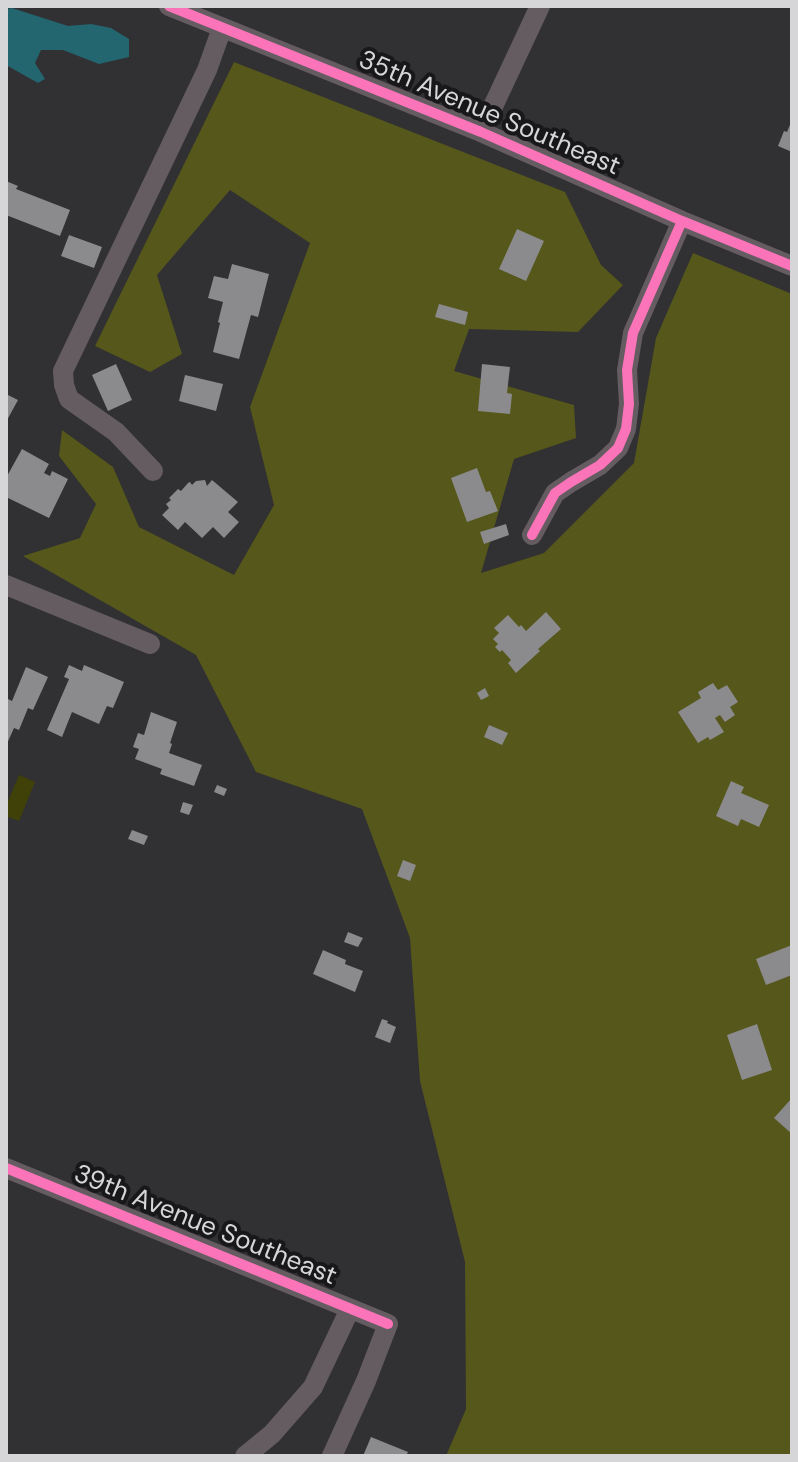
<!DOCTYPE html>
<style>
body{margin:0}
#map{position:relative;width:798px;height:1462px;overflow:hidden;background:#313033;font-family:"DM Sans",sans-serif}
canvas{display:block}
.frame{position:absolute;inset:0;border:8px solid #d6d6d9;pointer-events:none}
</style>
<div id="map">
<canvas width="798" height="1462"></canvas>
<div class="frame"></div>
</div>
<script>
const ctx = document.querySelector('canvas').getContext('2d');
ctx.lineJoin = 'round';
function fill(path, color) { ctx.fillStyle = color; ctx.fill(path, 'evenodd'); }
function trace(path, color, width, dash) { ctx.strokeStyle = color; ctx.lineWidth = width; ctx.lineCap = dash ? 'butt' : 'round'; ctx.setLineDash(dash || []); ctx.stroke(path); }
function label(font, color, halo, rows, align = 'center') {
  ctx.font = font + ' "DM Sans",sans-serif'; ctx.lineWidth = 8; ctx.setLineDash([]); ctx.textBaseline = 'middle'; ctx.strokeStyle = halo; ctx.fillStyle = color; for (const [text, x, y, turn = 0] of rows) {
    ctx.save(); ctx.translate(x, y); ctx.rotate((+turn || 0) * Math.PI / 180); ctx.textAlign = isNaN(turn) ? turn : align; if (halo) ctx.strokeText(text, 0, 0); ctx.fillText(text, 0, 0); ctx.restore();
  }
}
fill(new Path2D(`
 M19,775L35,782L19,821L6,816V806Z`), '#404109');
fill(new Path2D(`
 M234,62L565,192L601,265L623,285L578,332L469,329L454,371L574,405L576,438L514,459L481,573L544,553L634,463L656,338L693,253L792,294V1456H446L466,1409L465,1262L420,1081L410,938L362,809L256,772L196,655L23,556L80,538L96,504L59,456L62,430L113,467L139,527L234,575L274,505L250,407L310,243L230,190L157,275L182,354L150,372L95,346Z`), '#55571b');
fill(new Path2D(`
 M12,8L68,26L91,24L111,28L129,39V57L99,64L63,50H41L35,63L45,79L38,83L6,65V9Z`), '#236670');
fill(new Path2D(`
 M792,120V152L778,146L784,131L787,132Z
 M6,181L18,186L16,189L70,210L60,236L6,215Z
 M517,229L544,241L526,281L499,269Z
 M69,235L102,247L94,268L61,256Z
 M232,264L269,274L258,317L251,315L239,359L213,352L220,323L218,322L223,302L208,298L214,276L228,279Z
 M439,304L468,312L465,325L435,317Z
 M116,364L132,400L108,411L92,375Z
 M482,364L510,367L507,393L512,394L510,414L478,411Z
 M185,375L223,384L216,411L179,401Z
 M6,394L18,400L6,422Z
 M22,449L49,464L44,473L50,476L52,471L68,479L49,518L6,497V478Z
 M477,468L486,492L490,491L498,511L467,522L451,478Z
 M205,480L207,486L212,480L238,502L228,512L239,522L224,538L213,527L202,538L185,522L178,530L162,515L169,508L166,504L171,500L169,498L178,489L181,491L188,483L190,482L192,485L196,481Z
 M506,524L509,535L484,544L480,532Z
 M546,612L561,629L538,649L540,651L516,673L508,663L511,660L502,650L500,652L495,647L498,644L493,639L499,633L494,628L508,615L519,627L521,625L526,631Z
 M69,665L82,671L84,665L124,682L113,708L107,706L99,724L72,712L62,737L47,730L69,679L64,677Z
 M26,667L48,677L33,710L28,708L19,730L14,728L6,746V698L12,701Z
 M713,683L718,690L727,685L738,702L730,707L735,715L725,722L720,715L715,718L724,732L710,740L708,737L698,743L678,712L701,698L698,692Z
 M485,688L489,696L481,700L477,693Z
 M151,712L177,722L170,743L172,744L169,753L202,765L194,786L160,774L162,769L135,759L139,749L133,747L138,733L144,735Z
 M489,725L508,733L502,745L484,737Z
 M731,781L744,787L741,793L769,805L759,827L741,819L738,826L716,816Z
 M217,785L227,789L224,796L214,792Z
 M183,802L193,805L189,815L180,812Z
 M132,830L148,836L144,845L128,839Z
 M403,860L416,865L410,881L397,876Z
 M348,932L363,938L358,947L344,942Z
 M792,945V975L766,985L756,959Z
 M323,950L346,960L345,964L363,971L355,992L313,974Z
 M382,1019L388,1021L387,1023L396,1027L390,1043L375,1037Z
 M757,1024L772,1070L742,1080L727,1035Z
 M792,1098V1134L774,1118Z
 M371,1437L408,1452L406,1456H363Z`), '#8b8a8d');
trace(new Path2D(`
 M169,6L481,132L682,221L792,266
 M481,132L540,6
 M153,471L116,432L69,399L64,385L63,371L207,70L222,28
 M532,535L555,493L571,482L600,465L618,448L626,429L629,404L627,370L633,333L682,221
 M6,585L150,644
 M6,1168L388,1324L366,1381L332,1456
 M245,1456L272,1434L313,1387L350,1309`), '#645c60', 20);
trace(new Path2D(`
 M169,6L481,132L682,221L792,266
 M532,535L555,493L571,482L600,465L618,448L626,429L629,404L627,370L633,333L682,221
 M6,1168L388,1324`), '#fb73b8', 10);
label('26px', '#d6d6d9', '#18181a', [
 ["35th Avenue Southeast",489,114,23],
 ["39th Avenue Southeast",205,1226,22]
]);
</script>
